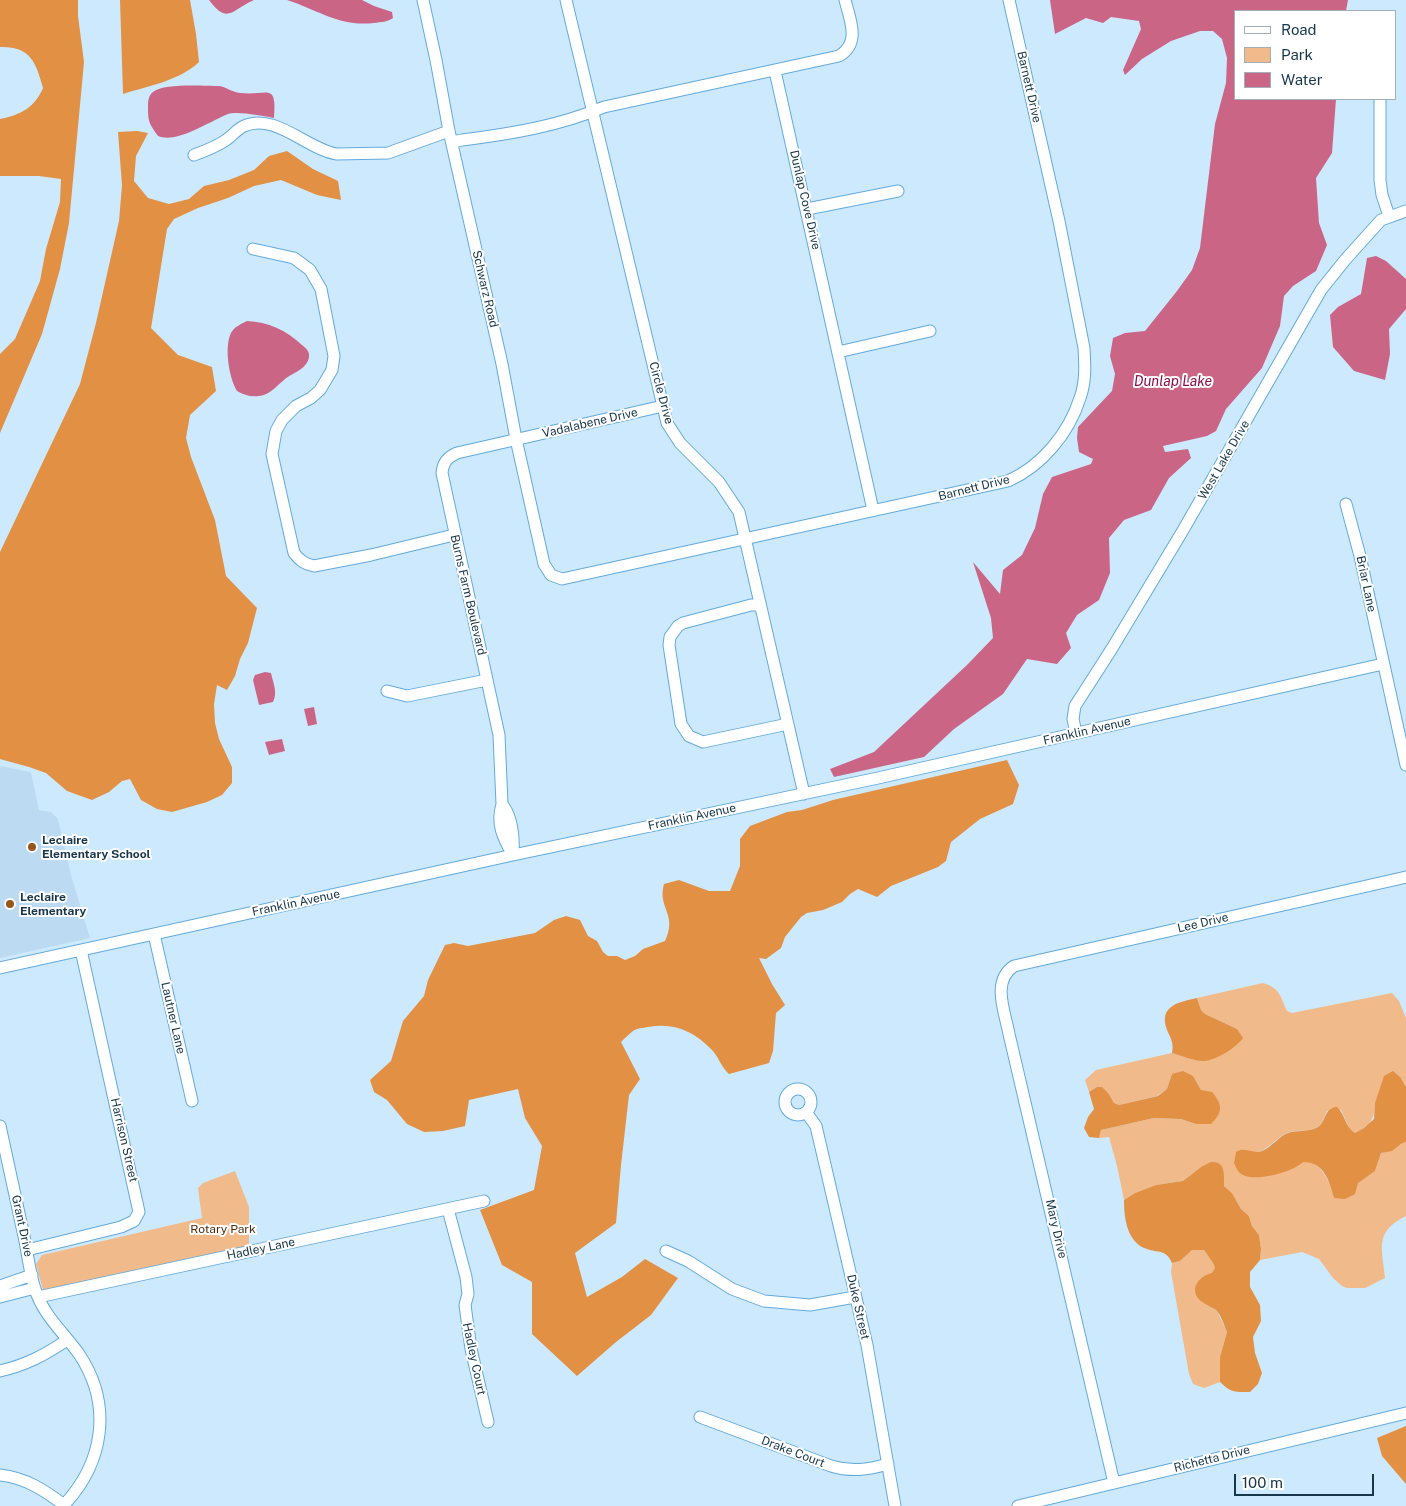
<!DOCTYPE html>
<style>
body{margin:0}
#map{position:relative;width:1406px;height:1506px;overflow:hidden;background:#cde9fe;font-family:"Public Sans",sans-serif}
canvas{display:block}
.legend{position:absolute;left:1234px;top:10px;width:162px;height:90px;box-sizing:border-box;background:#fff;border:1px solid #a3afb7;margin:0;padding:6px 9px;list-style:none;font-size:15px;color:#18374b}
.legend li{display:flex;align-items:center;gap:10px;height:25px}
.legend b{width:25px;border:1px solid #a3afb7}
.scale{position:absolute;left:1234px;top:1474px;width:140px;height:22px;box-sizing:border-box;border:2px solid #18374b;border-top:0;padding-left:6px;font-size:15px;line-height:18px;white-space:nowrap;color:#18374b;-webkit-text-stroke:4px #fff;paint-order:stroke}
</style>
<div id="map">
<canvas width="1406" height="1506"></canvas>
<ul class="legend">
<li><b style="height:6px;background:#fff"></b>Road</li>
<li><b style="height:14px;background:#f1ba8b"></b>Park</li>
<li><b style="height:14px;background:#cb6586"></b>Water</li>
</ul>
<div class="scale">100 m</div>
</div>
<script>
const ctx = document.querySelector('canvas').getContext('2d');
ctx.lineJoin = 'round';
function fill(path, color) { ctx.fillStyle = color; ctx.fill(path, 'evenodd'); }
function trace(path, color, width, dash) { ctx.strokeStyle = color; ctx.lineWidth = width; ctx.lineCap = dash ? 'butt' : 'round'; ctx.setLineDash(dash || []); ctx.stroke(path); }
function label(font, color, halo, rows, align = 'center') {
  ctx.font = font + ' "Public Sans",sans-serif'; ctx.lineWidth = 4; ctx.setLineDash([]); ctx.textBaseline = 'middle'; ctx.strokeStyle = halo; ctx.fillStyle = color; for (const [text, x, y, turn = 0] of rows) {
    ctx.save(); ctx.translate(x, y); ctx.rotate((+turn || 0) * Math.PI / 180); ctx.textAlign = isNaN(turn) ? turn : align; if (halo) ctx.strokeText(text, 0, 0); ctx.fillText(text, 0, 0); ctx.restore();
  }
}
fill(new Path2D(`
 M0,766L31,772L39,810L51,812L58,819L71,875L90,938L0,958Z`), '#bcdbf2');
fill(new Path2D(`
 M1263,983C1280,988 1280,996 1287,1011L1292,1013L1392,993L1399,1001L1406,1018V1087L1401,1078L1375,1103C1374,1120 1371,1125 1355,1133L1350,1130L1341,1110L1327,1111C1325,1116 1322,1124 1317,1127C1309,1133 1296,1129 1287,1133C1273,1139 1263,1159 1246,1150L1236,1152L1312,1162C1325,1170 1330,1183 1334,1198L1375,1171L1381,1153C1395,1151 1395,1146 1406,1142V1216C1374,1232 1382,1247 1385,1278L1365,1288H1347L1342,1286L1333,1278L1319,1259L1302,1252L1260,1260L1261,1249L1259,1235L1252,1226L1249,1216L1241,1209L1232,1193L1224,1186L1223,1169L1201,1167L1183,1181L1156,1185L1135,1193L1124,1200L1117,1166L1109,1137L1099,1138L1101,1130L1154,1118L1181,1119L1196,1124L1201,1090L1193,1076L1172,1074L1167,1089L1157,1096L1119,1105L1114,1103L1109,1094L1097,1087L1089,1092L1085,1080L1096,1070L1172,1053L1195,1060L1237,1029L1205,1014L1201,1010L1197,998Z
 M235,1171L249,1207V1248L43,1290L36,1264L42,1255L202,1218L198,1188L203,1183Z
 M1192,1250H1204L1213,1263L1215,1268L1202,1302L1217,1311L1227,1332L1220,1357V1382L1204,1388L1193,1384L1189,1374L1171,1272L1172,1263L1180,1261Z`), '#f1ba8b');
fill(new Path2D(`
 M0,0H78V16L84,62L69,223L60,269L42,334L0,433V354L15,339L40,281L46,249L60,202L61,179L39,176H0V119C21,115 35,107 43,88C36,62 30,46 0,47Z
 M120,0H190L196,34L199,62C179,81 148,86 123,94Z
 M137,131L148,133L136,156L134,181L148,198L169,204L189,199L204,186L229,180L254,170L269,156L287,151L313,169L338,181L341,200L317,195L281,180L254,186L228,198L198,208L174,219L167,229L151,328L178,355L212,367L216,391L190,415L186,438L191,457L215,520L226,576L257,608L248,643L240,659L235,676L227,690L217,685L214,704L215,723L219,739L232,767V783L222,795L207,802L172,812L157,809L141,800L130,779L122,781L109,792L92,800L67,791L46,773L29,767L0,759V552L80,384L96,323L119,221L122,185L118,132Z
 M1007,760L1019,785L1013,804L980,819L951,842L946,861L938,867L891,886L877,897L858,889L850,894L842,902L823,910L807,913L801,917L785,937L781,948L766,959L759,958L772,984L785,1005L776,1013L773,1051L769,1063L729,1074C721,1067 719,1057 711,1049C694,1031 673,1022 648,1027C643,1028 637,1028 633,1031C629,1034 625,1038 621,1042L640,1079L629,1095L621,1165L616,1223L575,1253L587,1297L622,1277L645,1259L678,1278L651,1315L616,1342L577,1376L532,1334V1282L502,1265L480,1210L534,1190L542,1146L525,1118L518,1089L469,1100L465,1126L443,1131L424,1132L407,1124L387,1100L374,1092L370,1080L391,1061L403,1021L424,996L428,980L445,945L454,943L468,946L535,933L554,920L566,916L580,920L588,936L597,941L603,952L608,956H617L625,960L635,956L643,949L665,941C678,914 657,908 664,884L679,880L709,891H730L740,866V839L750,826L787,812L802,810L833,800Z
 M1197,998L1201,1010L1205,1014L1237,1029L1243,1038C1236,1048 1216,1060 1204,1061C1194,1061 1182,1056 1172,1053C1174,1043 1171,1039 1167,1030C1158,1005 1180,1002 1197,998Z
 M1183,1071L1193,1076L1201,1090L1212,1092C1223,1105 1223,1112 1211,1124H1196L1181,1119L1154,1118L1101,1130L1099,1138L1089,1137L1084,1128L1088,1117L1094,1109L1089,1092L1097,1087H1102L1109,1094L1114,1103L1119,1105L1158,1096L1167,1089L1172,1074Z
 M1393,1071L1401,1078L1406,1087V1142L1401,1144L1392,1151L1381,1153L1375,1171L1358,1183L1355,1194L1345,1199L1334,1198C1329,1180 1324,1162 1303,1162C1293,1172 1256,1182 1243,1175C1238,1173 1236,1167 1234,1163L1236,1152C1245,1146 1253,1155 1262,1151C1272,1147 1279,1136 1288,1133C1297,1130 1308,1132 1316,1128C1327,1123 1323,1108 1337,1107C1345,1114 1345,1127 1355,1133L1364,1128L1374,1119L1375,1103L1384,1076Z
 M1211,1162C1226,1161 1224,1175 1224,1186L1232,1193L1241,1209L1249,1216L1252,1226L1259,1235L1261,1249L1260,1260L1250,1272V1287L1260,1305L1261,1321L1253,1337L1255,1353L1262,1373L1258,1384L1250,1392C1235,1392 1231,1393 1220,1382V1357L1227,1332C1224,1325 1221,1315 1216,1310C1211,1307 1206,1305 1202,1302C1187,1290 1199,1276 1212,1273L1215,1268L1213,1263L1204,1250H1192L1180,1261L1172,1263C1166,1249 1158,1253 1147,1249C1127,1243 1124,1218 1124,1200L1135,1193L1156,1185L1183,1181L1201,1167Z
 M1406,1426V1484L1382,1456L1377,1438Z`), '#e19044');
fill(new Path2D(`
 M209,0H254C231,10 228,25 209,0Z
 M287,0H362L374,6L392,12L393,18C388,22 381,22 374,23C340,27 318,10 287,0Z
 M1050,0H1348L1346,11H1235V99H1336L1332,153L1316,178L1319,223L1327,245L1316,271L1293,286L1284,296L1280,326L1262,368L1226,409L1216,431L1207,436L1163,446L1165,452L1188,449L1191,458L1169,478L1151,510L1124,520L1109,538L1110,573L1099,600L1077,615L1066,633L1071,648L1057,664L1027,659L1003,694L954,729L924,757L834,777L830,769L874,752L967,665L993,638L991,618L973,562L1000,594L1003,570L1022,555L1035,528L1043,494L1052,477L1091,464L1093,459L1079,452L1077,438L1078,427L1112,391L1115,374L1110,356L1113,338L1125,333L1145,331L1177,291L1192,270L1200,248L1215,124L1226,83L1227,58L1222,39L1213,31H1200L1171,41L1142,59L1125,75L1123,70L1141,29L1139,21L1111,17L1103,23L1086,18L1055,34Z
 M219,86C227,87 233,93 241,93C267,96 277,81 274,118C263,116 238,111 228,114C210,121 177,144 158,136C149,123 148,122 148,107C148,102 148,96 153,92C163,83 204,86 219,86Z
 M1376,256L1386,261L1406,279V309L1389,329L1390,354L1385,380L1354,371L1333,347L1330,315L1338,307L1361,294L1367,258Z
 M247,321C268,322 286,330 302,345C306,348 310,352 309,357C307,370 291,373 284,380C275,387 270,395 259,396C250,397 244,395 237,391C229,378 224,347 231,333C234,327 241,324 247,321Z
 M265,672L271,673C273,683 278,692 273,702L259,705L253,680L255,675Z
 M314,707L317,724L308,726L304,709Z
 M282,739L285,751L269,755L265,742Z`), '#cb6586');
const minor = new Path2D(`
 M423,0L436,60L449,131L502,364L516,439L544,564L551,575L562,579L1008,481C1042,466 1069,433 1080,398C1086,382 1085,365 1084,348L1059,221L1009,0
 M566,0L667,423L680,443L719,482L739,512L804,794
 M775,71L873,510
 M1380,99V180L1382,195L1389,216
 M452,142L462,140C510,134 559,126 604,107L839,56C861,43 850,20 845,0
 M194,155C205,151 216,147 226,140C232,136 237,129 244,126C275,112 308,150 337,154L388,153L449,131
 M807,209L898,191
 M253,249L294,258L310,270L321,289L334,356L332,370L320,390L311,398L296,406L282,420L276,431L272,454L294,553C300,561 305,564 314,566L371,555L454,535
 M838,352L930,331
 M1346,504L1360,556L1406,765
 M760,605H751L683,623L678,626L670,637L669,645L681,724L689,736L703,742L788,724
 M387,691L407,696L487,680
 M1076,733L1073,719L1075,706L1111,650L1182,532L1321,290L1345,260L1381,220L1406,211
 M502,804C496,824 503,838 513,855
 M513,855C514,837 513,818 502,804L499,735L442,473C443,462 448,457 457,453L663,406
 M154,934L192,1101
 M0,968L513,855L878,778L1383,664
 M785 1102a13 13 0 1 1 26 0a13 13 0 1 1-26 0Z
 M806,1112L816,1126L867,1345L895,1506
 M0,1126C8,1164 17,1203 25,1241C28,1257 30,1274 35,1289C43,1315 64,1333 79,1354C113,1405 104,1463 63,1506
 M448,1209L466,1277L468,1294L465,1305L471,1349L488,1422
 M27,1250L121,1227L134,1221L139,1212L81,950
 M666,1251L688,1261L732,1289L764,1301L810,1305L855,1297
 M0,1286L32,1275
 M0,1297L35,1288
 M38,1297L484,1201
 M0,1371C26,1365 45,1355 67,1340
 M700,1417L831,1466C851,1472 867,1470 888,1464
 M0,1475C26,1478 44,1490 64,1505
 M1114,1483L1009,1034C1005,1012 991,981 1014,966L1406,877
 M1018,1506L1406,1413`);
trace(minor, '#62aadd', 13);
trace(minor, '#fff', 11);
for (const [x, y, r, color] of [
 [32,847,5,"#95581a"],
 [10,904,5,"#95581a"]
]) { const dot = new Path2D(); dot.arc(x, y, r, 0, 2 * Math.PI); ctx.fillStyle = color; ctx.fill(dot); trace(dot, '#fff', 2); }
label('12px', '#18374b', '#fff', [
 ["Barnett Drive",1029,87,77],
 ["Dunlap Cove Drive",805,200,77],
 ["Schwarz Road",485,289,77],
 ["Circle Drive",661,393,75],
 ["Vadalabene Drive",590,423,-13],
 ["West Lake Drive",1224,460,-60],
 ["Barnett Drive",974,488,-14],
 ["Briar Lane",1366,584,78],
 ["Burns Farm Boulevard",468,595,77],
 ["Franklin Avenue",1087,731,-13],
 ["Franklin Avenue",692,817,-12],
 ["Franklin Avenue",296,903,-12],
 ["Lee Drive",1203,923,-13],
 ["Lautner Lane",173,1018,77],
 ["Harrison Street",124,1140,77],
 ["Grant Drive",22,1226,78],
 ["Mary Drive",1056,1229,77],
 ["Hadley Lane",261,1249,-12],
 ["Duke Street",858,1307,77],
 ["Hadley Court",474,1359,78],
 ["Drake Court",793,1452,21],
 ["Richetta Drive",1212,1459,-14]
]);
label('bold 12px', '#18374b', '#fff', [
 ["Leclaire",42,840],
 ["Elementary School",42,854],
 ["Leclaire",20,897],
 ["Elementary",20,911]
], 'left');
label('12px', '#4d2d0d', '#fff', [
 ["Rotary Park",223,1229]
]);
label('italic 14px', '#90104b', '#fff', [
 ["Dunlap Lake",1173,382]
]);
</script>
